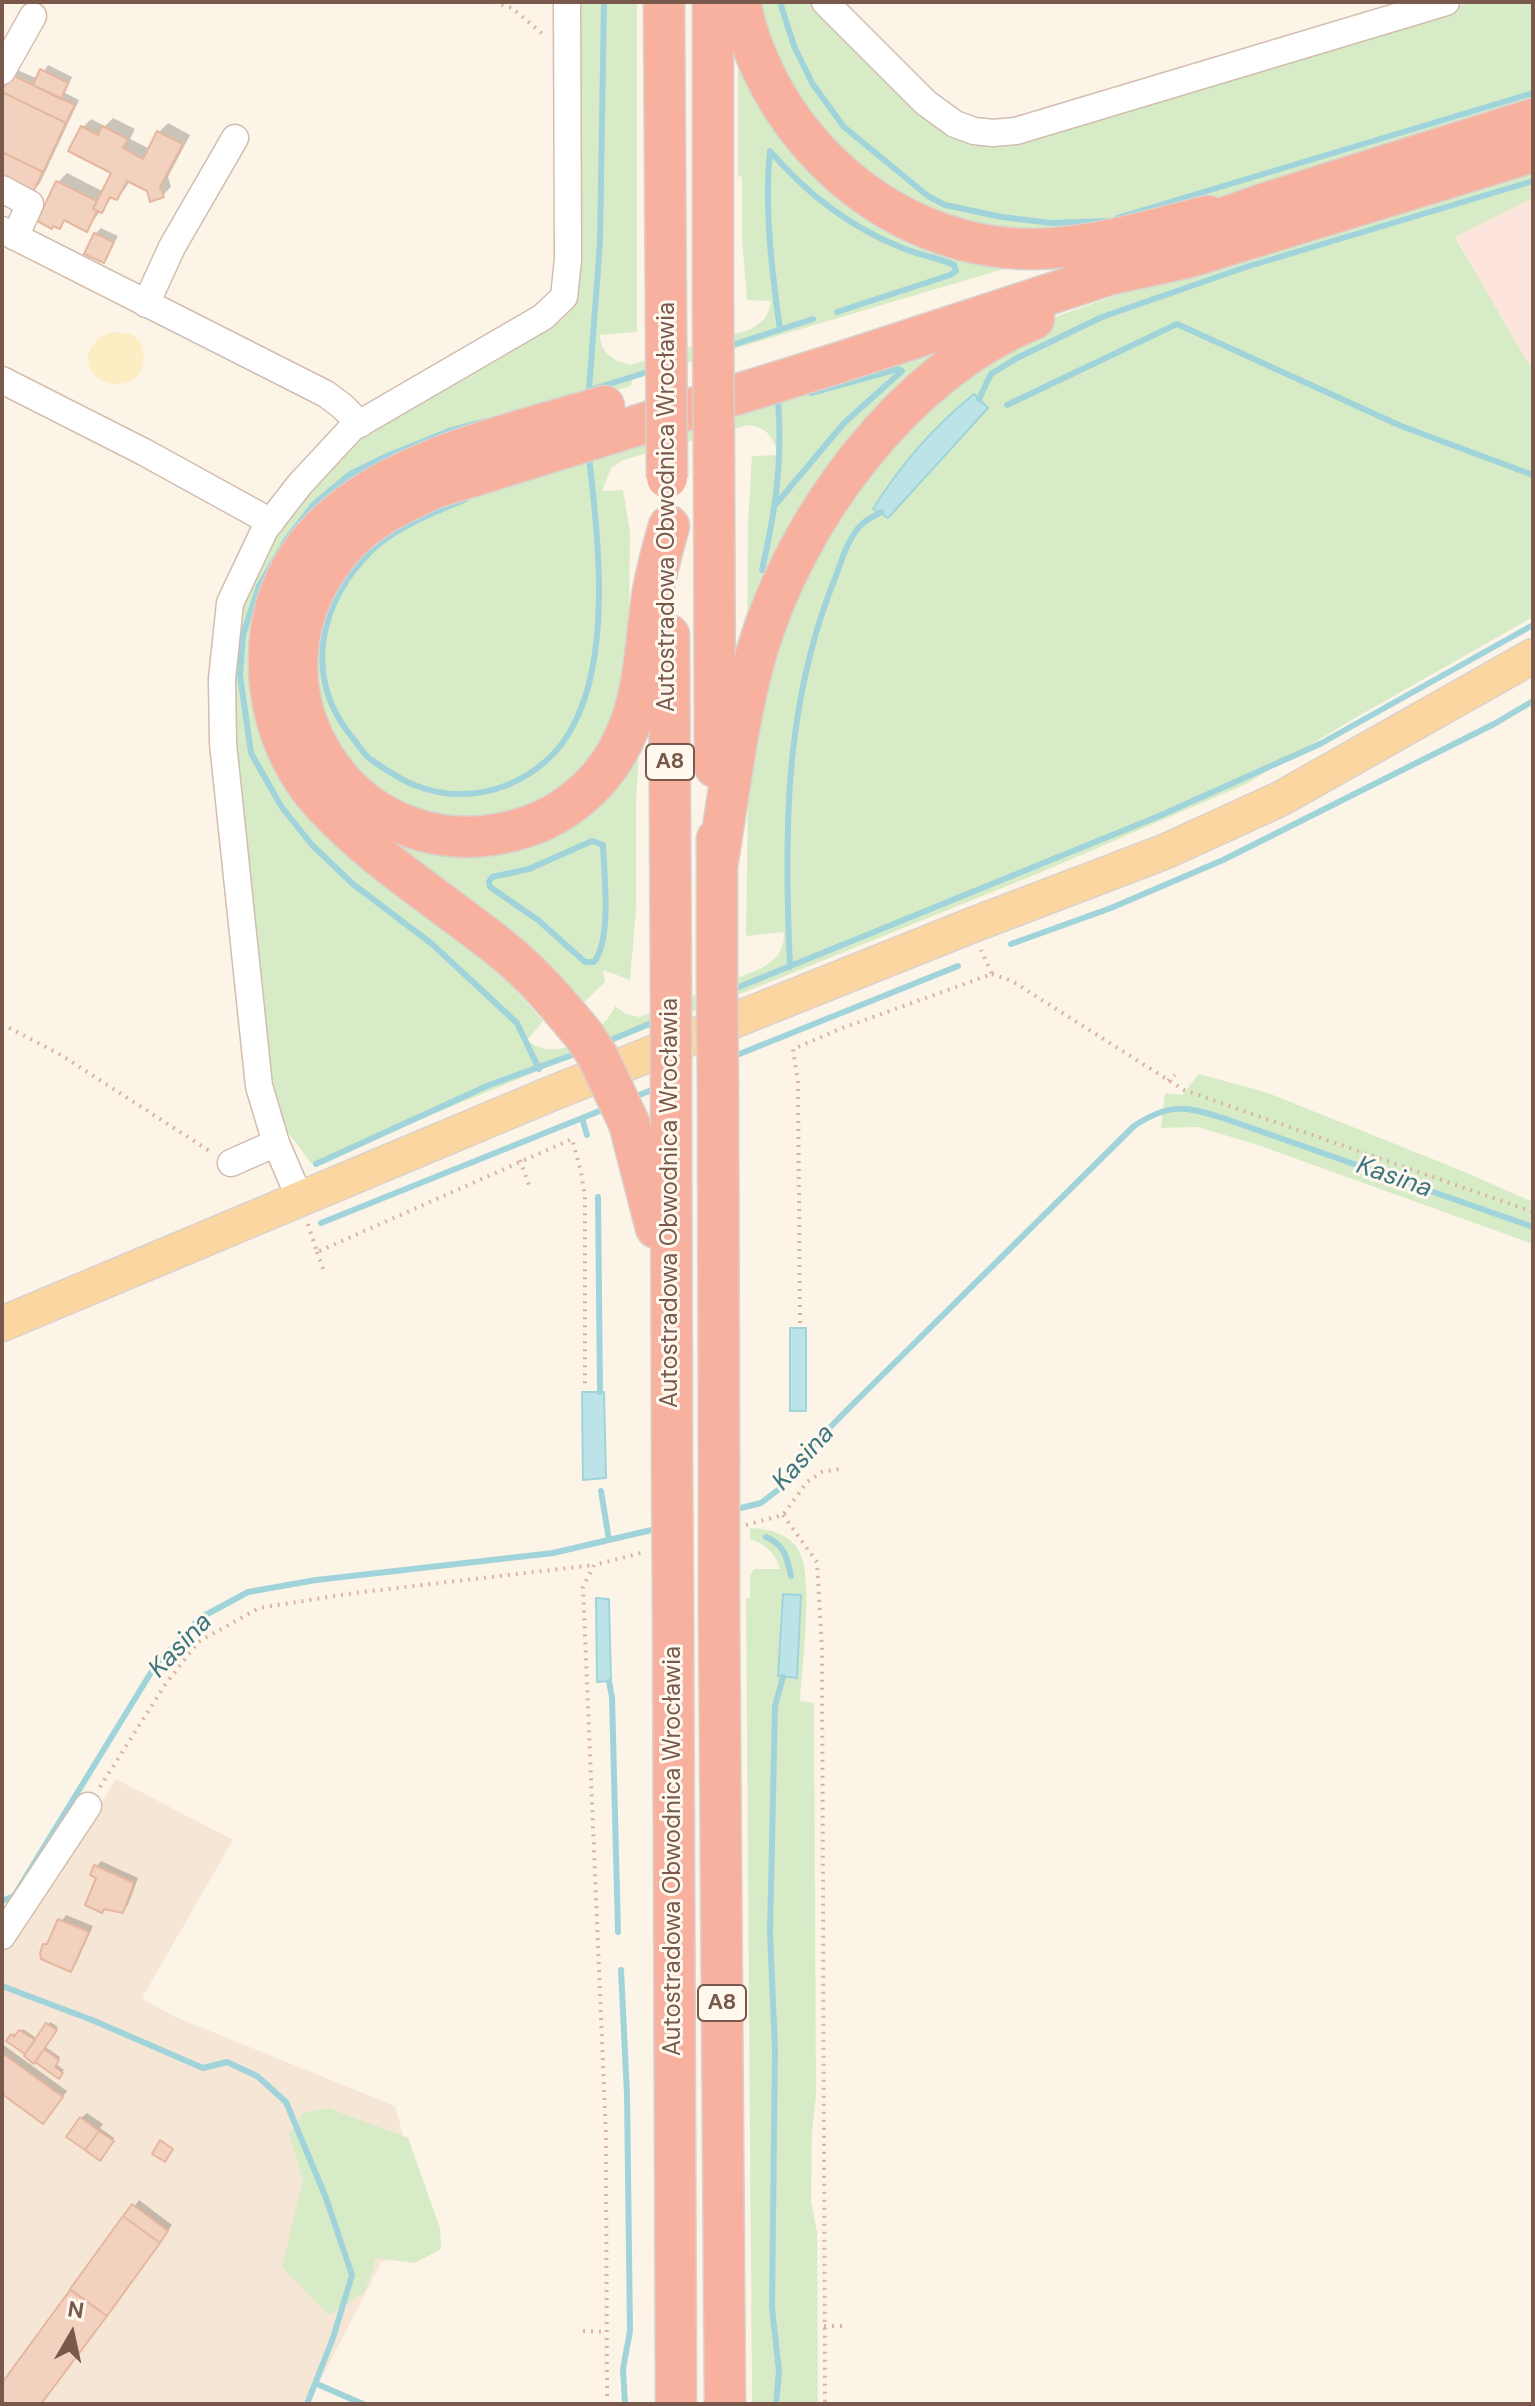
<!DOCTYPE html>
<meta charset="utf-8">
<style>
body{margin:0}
#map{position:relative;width:1535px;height:2406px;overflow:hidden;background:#fdf4e8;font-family:"DM Sans",sans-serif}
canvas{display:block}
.frame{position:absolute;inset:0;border:4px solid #78594b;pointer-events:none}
.north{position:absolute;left:32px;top:2294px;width:80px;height:80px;-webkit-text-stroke:6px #fff8ef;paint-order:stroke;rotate:9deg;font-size:22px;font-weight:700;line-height:32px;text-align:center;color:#78594b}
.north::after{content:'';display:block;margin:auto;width:28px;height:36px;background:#78594b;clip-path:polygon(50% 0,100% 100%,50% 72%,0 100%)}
</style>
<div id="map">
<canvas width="1535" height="2406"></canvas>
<div class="frame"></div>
<div class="north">N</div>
</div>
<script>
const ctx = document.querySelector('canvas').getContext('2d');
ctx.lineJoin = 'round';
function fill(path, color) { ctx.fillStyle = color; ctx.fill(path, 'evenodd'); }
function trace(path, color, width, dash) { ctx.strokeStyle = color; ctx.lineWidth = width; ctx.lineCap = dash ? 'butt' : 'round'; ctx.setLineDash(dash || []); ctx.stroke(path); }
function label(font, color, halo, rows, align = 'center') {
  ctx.font = font + ' "DM Sans",sans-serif'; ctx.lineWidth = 6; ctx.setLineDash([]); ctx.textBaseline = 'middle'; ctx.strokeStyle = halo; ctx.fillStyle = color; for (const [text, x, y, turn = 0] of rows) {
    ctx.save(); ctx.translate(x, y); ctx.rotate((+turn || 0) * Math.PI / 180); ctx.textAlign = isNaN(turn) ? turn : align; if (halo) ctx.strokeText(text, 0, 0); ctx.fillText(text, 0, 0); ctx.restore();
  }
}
fill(new Path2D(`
 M116,1779L233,1840L142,1998L173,2016L395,2106L431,2238L381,2263L318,2385L306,2404H2V1913L88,1824Z`), '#f5e6d6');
fill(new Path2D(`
 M1533,198V371L1455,236Z`), '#fde4dc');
fill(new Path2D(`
 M573,2H637V332L600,335C601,354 613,360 630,365L748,330C762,324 769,316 771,301L747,300L742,238V177L738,176V57L791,137L1034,260L632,379L631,386L429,445L256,677L497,969L543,1021L527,1040C555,1065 603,1035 615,1006L626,1014L640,1017L762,968C778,958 784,951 784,932L746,936L748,798L760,695L805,561L911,416L1026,332L1063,314L1177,274L1533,163V198L1455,237L1533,371V617L1355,718L1246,784L1044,871L750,990L577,1055L312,1164L279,1121L266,1061L232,695L238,630L244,602L257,570L295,503L366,430L558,319Z
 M752,2H816L858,55L899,95L1007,141L1471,2H1533V105L1188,208L1043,237L917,210L813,131Z
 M1533,132V140L1096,273L655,414C606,425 558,440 510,455C462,470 411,483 369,511C330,537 298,582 291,629C255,845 543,934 640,735L636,800V909L630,980L603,970L605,982L579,1007C549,973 517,944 482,916C405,856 312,808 284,708C261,628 303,546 367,501C403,475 446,461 488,447C515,439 542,429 569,421C600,413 631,407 661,397C716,381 769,362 824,345C911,318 1000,294 1088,268C1237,225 1385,178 1533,132Z
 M999,325L935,372L747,643L748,525L752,456L778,455C774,438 767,427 748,425L623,460L611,468L602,491L623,490L630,532L629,624L638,625L604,751L539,808L444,822L360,781L315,703L319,619L369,542L436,503Z
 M1199,1074L1268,1093L1460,1170L1533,1202V1244L1255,1144L1197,1127L1161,1128L1165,1093L1182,1095Z
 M750,1528C769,1529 789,1533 799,1551C814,1578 802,1668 800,1701L814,1703L816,2095L812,2132L811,2200L817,2232L818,2404H752L746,1598H750V1575L754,1569H780C775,1552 766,1545 750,1539ZM784,1594L801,1595L796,1678L778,1676Z
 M328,2108L408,2138L440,2228L441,2249L415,2263L376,2258L365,2292L329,2315L282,2267L303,2180L289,2134L303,2113Z`), '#d7ecc6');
fill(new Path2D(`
 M112,332L131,334L140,341L144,357L140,374C104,407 60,351 112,332Z`), '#fdedc2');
const water = new Path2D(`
 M974,394L988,408L888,518L873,509C901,464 933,427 974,394Z
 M790,1328H806V1411H790Z
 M582,1392H604L606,1478L583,1480Z
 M783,1594L801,1595L797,1678L778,1676Z
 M596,1598L609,1599L611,1681L597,1682Z`);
fill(water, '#bbe3e8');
trace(water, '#a1d4da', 2);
fill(new Path2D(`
 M48,65L72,77L65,93L79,100L40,183L32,192L2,178V90L15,69L38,79Z
 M113,118L135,129L130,139L150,149L159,132L168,123L190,135L168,177L171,187L162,196L130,180L125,189L116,198L113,196L86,229L66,219L59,227L58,182L67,173L104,192L114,172L82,128L91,119L105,126Z
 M101,228L118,236L104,261L95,234Z
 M101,1861L138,1878L128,1905L122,1911L99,1877L96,1867Z
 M66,1915L93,1926L76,1964L70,1970L45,1946Z
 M50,2022L58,2027L44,2046L60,2057L56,2064L64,2070L58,2076L9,2041L14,2033L17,2036L23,2029L38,2039Z
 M2,2044L67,2091L49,2116L2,2091Z
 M87,2113L103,2124L100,2128L114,2138L102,2156L81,2118Z
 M139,2200L172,2225L165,2235L42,2404H2V2386Z`), '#0003');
trace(new Path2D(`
 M780,2L794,46L812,83L844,127L928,196L945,205L1002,217L1051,223L1106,221
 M1117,218L1533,93
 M780,330C772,271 764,210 770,151C806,193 848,226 900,247C917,255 937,257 954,265L956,271L950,275L837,312
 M726,347L813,319
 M593,389L651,371
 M589,390L600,242L604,2
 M979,399L991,374L1017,358L1102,317L1246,267L1533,181
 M1007,405L1177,324L1401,426L1533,475
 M482,422L449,431L387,456L350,474L313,505L286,540L259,586L243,635L240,675L251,753L281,806L312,845L353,884L432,944L517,1023L539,1069
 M466,499C434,513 397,526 371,551C319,603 303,676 351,736C357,743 363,753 370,759C383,768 402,781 417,786C476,809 545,781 573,726C612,653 598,537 589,457
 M776,504L844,423L902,371L898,369L811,393
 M762,570C775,512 783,462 778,402L784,399
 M592,841L603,845C604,874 612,939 594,962H585L538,920L490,887L489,882L492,877L529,869Z
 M1011,944L1111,908L1223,860L1494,724L1533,701
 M790,967C784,837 784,709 832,586C840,567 846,540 861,525C866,520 875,516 881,512
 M729,991L1159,816L1320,744L1533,625
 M604,1043L656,1021
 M732,1057L958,966
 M632,1098L659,1087
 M582,1118L587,1135
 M316,1164L489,1085L578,1053
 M598,1197L600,1392
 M321,1223L607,1108
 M601,1491L609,1540
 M733,1510L761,1503L779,1489L813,1445L844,1413L1134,1126C1169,1103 1185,1106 1223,1118L1533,1227
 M766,1537C785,1545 787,1558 791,1576
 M609,1682L612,1697L618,1932
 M2,1901L14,1896L155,1666L200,1618L248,1592L316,1580L553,1553L660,1528
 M621,1970L627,2094L630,2331L623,2369L625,2404
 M2,1986L92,2020L203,2068L227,2062L257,2076L286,2102L326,2198L352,2275L333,2338L307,2404
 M317,2384L363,2404
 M776,2404L779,2371L772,2308L775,2048L770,1933L775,1706L783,1677`), '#a1d4da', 6);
const building = new Path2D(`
 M40,69L68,83L61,99L33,85Z
 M8,73L75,105L66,123L2,92Z
 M2,92L66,123L43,172L2,152Z
 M81,126L98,135L102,126L128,139L123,148L143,159L157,131L183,144L160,187L164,197L150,202L147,191L127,181L117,200L110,197L102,213L93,209L111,173L68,151Z
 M2,152L43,172L32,194L2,180Z
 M56,181L97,201L93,209L97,211L87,232L64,220L60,229L53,226L52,229L37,221Z
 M94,233L114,242L104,263L84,254Z
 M94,1865L134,1883L123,1913L104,1909L102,1913L85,1905L96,1878L90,1875Z
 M58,1919L89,1932L71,1972L41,1959L40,1953L43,1944H47Z
 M46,2023L57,2030L34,2064L24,2056Z
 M19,2030L35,2040L25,2054L6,2041L11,2034L14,2037Z
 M44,2049L59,2060L55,2067L63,2073L59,2079L35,2062Z
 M2,2053L63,2097L43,2124L2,2094Z
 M80,2117L99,2131L85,2150L66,2137Z
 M99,2131L114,2141L100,2161L85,2150Z
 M160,2140L173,2149L165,2162L152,2154Z
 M132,2204L168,2231L160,2243L123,2216Z
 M123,2216L160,2243L107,2316L70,2289Z
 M70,2290L107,2316L41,2404H2V2383Z`);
fill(building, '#f3d1bf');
trace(building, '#e6b79f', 2);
const minor = new Path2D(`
 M825,2L926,103L955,124L974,131L993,133L1016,131L1446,2
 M2,71L33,16
 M2,189L30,204L15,237
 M2,230L326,394L342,406L360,424
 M146,304L172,247L235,138
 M2,380L144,452L271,522
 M231,1163L276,1143
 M300,1199L276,1143L259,1086L223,743L222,679L230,603L265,529L300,484L352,428L543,317L564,297L568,260L567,2
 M2,1936L88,1806`);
const major = new Path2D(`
 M2,1324L548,1095L970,926L1164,852L1280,799L1533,656`);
const highway = new Path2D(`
 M664,2L666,319
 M713,2V306
 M740,2C768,139 892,250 1034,249C1094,248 1150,230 1208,216
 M1183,232L1269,202L1533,119
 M714,463L715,767
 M669,526C663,547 657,569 653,591C644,647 646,704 616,754C597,787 564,814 529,826C353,886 222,681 346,544C369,518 401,504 432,489L835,364L1108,275L1190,257L1533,152
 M669,635L671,999
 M717,839V982
 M717,866C729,795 737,720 757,651C796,519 903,372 1034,319
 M583,1034C558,1004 534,975 504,951C445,903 377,862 325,806C289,768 269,716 269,663C267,482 470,447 604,406
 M718,1088L719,1460
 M671,1106L672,1464
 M629,1123L656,1228
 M719,1602L725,2404
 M673,1606L676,2404`);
trace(minor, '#d2bdb0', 29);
trace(major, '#d9d1cd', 37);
trace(highway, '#d9d1cd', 43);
trace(new Path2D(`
 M494,2L512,8L545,36
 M992,974L1012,981L1184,1090L1533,1212
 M2,1024L61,1055L211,1152
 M1168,1081L1175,1075
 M520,1160L529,1185
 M308,1224L317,1252L572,1139L581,1172L585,1197V1386
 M317,1252L324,1271
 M800,1323L798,1083L793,1049L840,1029L992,974L981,950
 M783,1515L817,1562L822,1648L825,2404
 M746,1525L783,1515L807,1482L822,1472L839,1469
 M100,1787L165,1685L198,1642L259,1608L354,1593L594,1565
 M824,2326H848
 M583,2331L605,2332
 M607,2404L606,2136L583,1587L594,1565L645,1552`), '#d9b4a1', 4, [2, 6]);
trace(minor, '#fff', 26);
trace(major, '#fcd6a0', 34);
trace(highway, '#f8b19e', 40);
const highwayBridge = new Path2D(`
 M713,306L714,463
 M666,319L667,478
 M717,982L718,1088
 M671,999V1106
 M583,1034L597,1055L629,1123
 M719,1460V1602
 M672,1464L673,1606`);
trace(highwayBridge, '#d9d1cd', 43, []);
trace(highwayBridge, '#f8b19e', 40);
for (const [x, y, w] of [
 [670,762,48],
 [722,2003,48]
]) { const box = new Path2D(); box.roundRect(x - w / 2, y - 18, w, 36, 6); ctx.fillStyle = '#fff8ef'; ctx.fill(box); trace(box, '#78594b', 2); }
label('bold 22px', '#78594b', null, [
 ["A8",670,762],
 ["A8",722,2003]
]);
label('24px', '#78594b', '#fff8ef', [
 ["Autostradowa Obwodnica Wrocławia",668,507,-90],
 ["Autostradowa Obwodnica Wrocławia",671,1203,-90],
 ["Autostradowa Obwodnica Wrocławia",674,1851,-90]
]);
label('italic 26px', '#3d767e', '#fff8ef', [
 ["Kasina",1394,1178,19],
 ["Kasina",804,1458,-48],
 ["Kasina",181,1646,-46]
]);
</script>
